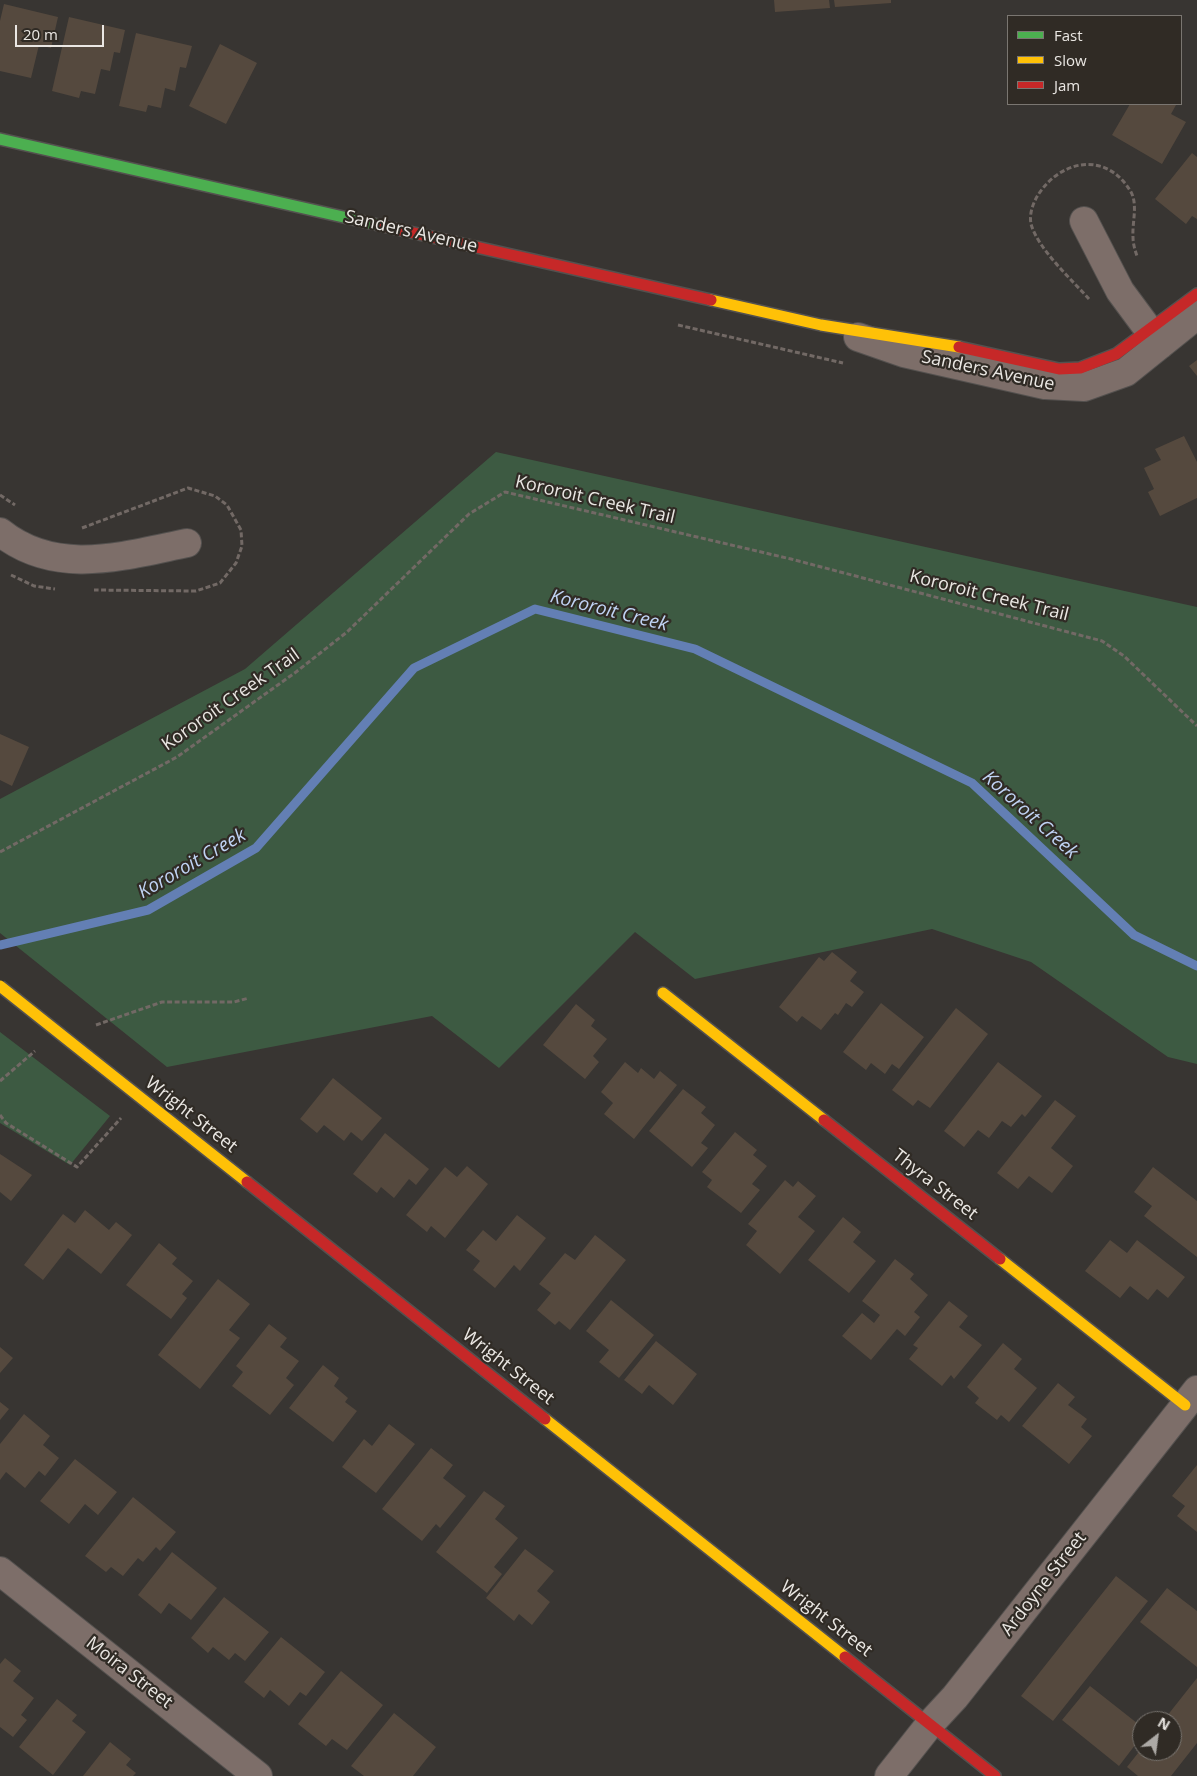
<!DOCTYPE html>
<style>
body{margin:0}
#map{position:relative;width:1197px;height:1776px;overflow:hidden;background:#383532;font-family:"Open Sans",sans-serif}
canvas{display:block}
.legend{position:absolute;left:1007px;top:15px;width:175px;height:90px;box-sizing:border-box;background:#302b25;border:1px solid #7a7671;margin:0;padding:6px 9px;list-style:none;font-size:15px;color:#eae7e3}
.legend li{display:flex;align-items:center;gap:10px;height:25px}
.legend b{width:25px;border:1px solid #7a7671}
.north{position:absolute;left:1132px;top:1711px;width:50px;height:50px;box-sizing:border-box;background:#302b25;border:1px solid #7a7671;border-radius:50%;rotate:30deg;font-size:14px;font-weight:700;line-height:20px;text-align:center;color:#eae7e3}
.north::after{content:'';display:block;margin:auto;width:18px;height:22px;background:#aca9a5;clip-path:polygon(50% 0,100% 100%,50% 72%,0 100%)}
.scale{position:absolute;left:15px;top:25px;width:89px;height:22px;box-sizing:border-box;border:2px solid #eae7e3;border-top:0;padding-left:6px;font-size:15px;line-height:18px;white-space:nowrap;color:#eae7e3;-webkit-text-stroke:4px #302b25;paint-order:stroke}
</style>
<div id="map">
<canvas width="1197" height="1776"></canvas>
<ul class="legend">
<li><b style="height:6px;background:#4caf50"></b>Fast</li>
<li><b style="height:6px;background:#ffc107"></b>Slow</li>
<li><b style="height:6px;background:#c62828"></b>Jam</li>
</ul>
<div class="north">N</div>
<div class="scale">20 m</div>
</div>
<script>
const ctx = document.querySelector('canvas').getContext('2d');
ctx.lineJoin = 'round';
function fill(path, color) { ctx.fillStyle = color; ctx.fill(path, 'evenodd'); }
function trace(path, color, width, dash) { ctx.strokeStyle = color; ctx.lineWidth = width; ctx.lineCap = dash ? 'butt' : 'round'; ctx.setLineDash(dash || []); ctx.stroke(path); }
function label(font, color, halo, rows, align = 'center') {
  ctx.font = font + ' "Open Sans",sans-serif'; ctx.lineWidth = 4.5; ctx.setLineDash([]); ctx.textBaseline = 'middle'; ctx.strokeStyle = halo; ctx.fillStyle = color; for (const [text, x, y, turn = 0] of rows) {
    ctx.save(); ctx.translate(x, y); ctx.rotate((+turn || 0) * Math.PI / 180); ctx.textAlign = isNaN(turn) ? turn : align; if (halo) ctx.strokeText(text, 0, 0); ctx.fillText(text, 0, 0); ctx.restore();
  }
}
fill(new Path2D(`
 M496,452L1197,607V1064L1168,1057L1031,962L932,929L695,979L635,932L499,1068L432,1016L167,1067L0,933V799L245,669Z
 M0,1032L110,1116L70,1165L0,1123Z`), '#3d5a42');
trace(new Path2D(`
 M0,945L148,910L256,848L414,668L535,609L695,649L972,783L1134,935L1197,966`), '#637fb4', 9);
fill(new Path2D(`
 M774,0H829L830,8L775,12Z
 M834,0H891V3L835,7Z
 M4,4L58,17L51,48L39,45L31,78L0,71V21Z
 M69,17L125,30L120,53L114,52L110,71L101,69L95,94L81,91L79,98L52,91Z
 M136,33L192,46L186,68L180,67L175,91L165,88L161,108L148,105L146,112L119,106Z
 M220,44L257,63L226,124L189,106Z
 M1130,104H1174L1176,105L1171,114L1186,122L1162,164L1112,135Z
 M1192,153L1197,157V219L1192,216L1186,224L1155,199Z
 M1197,360V376L1189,366Z
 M1184,436L1197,462V498L1160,516L1148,492L1154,489L1144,468L1161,460L1155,449Z
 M0,734L29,747L12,786L0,780Z
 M832,952L857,972L850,981L864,992L852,1007L846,1003L838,1015L835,1013L821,1030L802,1016L797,1022L779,1007L819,957L824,961Z
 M881,1003L924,1037L899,1069L892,1064L885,1074L871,1063L866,1070L843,1052Z
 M576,1004L595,1020L591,1026L607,1039L593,1056L599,1062L585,1079L543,1045Z
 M956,1008L988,1034L930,1108L918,1100L913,1106L892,1090Z
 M625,1062L638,1073L641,1068L654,1079L660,1071L677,1085L634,1139L604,1114L613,1103L601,1092Z
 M998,1062L1042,1096L1025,1117L1022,1114L1011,1127L1002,1121L989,1138L978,1130L964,1147L944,1131Z
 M333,1078L382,1118L362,1141L351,1132L344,1141L324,1125L317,1133L300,1119Z
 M683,1089L706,1107L701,1113L715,1125L701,1143L708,1148L692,1167L649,1131Z
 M1055,1100L1076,1116L1051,1148L1073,1166L1052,1193L1029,1176L1018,1189L997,1173Z
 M735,1132L757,1150L753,1155L767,1166L752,1184L760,1190L741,1213L707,1187L712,1180L702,1172Z
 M385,1133L429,1169L416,1185L409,1179L394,1198L381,1187L377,1193L353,1174Z
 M0,1154L32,1175L11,1201L0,1192Z
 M467,1166L488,1184L445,1238L431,1226L427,1232L406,1215L445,1167L457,1177Z
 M1153,1167L1197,1201V1257L1144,1216L1152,1206L1134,1192Z
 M785,1180L793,1187L798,1181L816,1196L798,1217L815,1231L780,1274L746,1245L757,1231L748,1224Z
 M85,1210L109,1230L116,1222L132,1235L101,1274L68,1248L43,1280L24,1265L63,1214L75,1223Z
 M517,1215L546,1238L520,1271L514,1265L495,1288L473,1270L480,1261L466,1250L483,1230L496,1241Z
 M843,1217L861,1232L853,1242L876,1261L849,1293L808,1260Z
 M595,1235L626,1260L570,1330L559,1321L555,1325L537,1310L551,1293L539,1284L565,1253L575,1260Z
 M1110,1240L1127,1253L1137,1240L1185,1277L1168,1298L1157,1289L1148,1300L1130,1286L1120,1298L1085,1271Z
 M159,1243L177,1258L172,1264L193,1281L182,1294L187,1298L171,1319L126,1285Z
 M895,1259L914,1274L910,1279L928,1295L914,1312L920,1317L905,1336L897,1329L871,1360L842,1336L862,1313L874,1323L880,1315L862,1301Z
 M218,1279L250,1304L229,1330L240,1338L200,1389L158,1355Z
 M611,1300L654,1335L619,1378L599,1362L609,1350L586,1331Z
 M949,1301L968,1316L959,1327L982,1345L954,1379L951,1375L942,1386L909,1359L918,1348L913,1345Z
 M269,1324L287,1338L280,1347L299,1361L286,1378L294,1385L270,1415L232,1386L243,1372L236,1366Z
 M656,1341L697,1374L673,1405L649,1385L642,1394L624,1380Z
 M1003,1343L1022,1359L1014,1369L1037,1388L1009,1422L1001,1415L997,1420L975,1403L979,1398L967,1387Z
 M0,1347L13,1358L0,1373Z
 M323,1365L339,1378L334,1386L348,1398L345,1402L357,1411L333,1442L289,1408Z
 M1058,1383L1075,1397L1068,1405L1087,1419L1081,1427L1092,1436L1069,1464L1022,1426Z
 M0,1402L9,1409L0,1420Z
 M24,1414L50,1436L43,1445L59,1458L45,1476L39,1471L25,1488L6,1472L0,1480V1444Z
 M389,1424L415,1444L376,1493L342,1467L364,1439L372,1446Z
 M431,1448L453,1465L443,1478L466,1496L440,1528L436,1524L422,1541L382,1509Z
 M75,1459L117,1492L98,1515L85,1504L69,1524L40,1501Z
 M1197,1465V1532L1177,1516L1185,1506L1172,1496Z
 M484,1491L505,1506L495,1519L518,1538L494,1567L502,1574L487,1593L436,1552Z
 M133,1497L176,1532L160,1551L156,1547L143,1562L138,1558L123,1576L111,1567L106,1572L85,1556Z
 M525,1549L554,1571L537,1591L550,1602L532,1625L519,1614L514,1621L486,1598Z
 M172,1552L217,1588L191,1620L169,1603L161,1614L138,1595Z
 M1116,1576L1148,1601L1053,1721L1021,1696Z
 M1167,1588L1197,1611V1667L1140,1622Z
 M224,1597L269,1632L245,1661L235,1653L229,1660L213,1647L208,1653L191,1638Z
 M281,1637L325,1672L306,1696L300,1692L289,1706L270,1690L264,1698L244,1682Z
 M5,1658L21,1671L13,1681L34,1698L21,1715L27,1720L13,1737L0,1727V1664Z
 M341,1671L383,1705L347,1750L332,1739L326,1746L298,1724Z
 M1197,1678V1743L1171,1776H1138L1127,1767L1142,1748V1751H1172V1721H1163Z
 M1090,1686L1142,1727V1736L1119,1766L1062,1720Z
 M57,1699L77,1715L72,1721L86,1732L53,1775L19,1747Z
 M394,1713L436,1747L413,1776H364L351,1766Z
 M110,1742L131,1759L126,1765L136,1773L133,1776H83Z`), '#55493e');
const street = new Path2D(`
 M1084,221L1120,291L1160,345
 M858,337L904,353L1045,385L1084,387L1126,372L1197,315
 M0,532C56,577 123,556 187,543
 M0,1571L258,1776
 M889,1776L930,1724L955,1697L1197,1390`);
const fast = new Path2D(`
 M0,139L383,226`);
const slow = new Path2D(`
 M711,300L821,325L959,347
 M663,993L824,1120
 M88,1056L247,1182
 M1000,1259L1185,1405
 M545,1419L845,1657`);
const jam = new Path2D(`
 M383,226L711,300
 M959,347L1059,369L1080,368L1116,354L1197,294
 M824,1120L1000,1259
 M247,1182L545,1419
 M845,1657L995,1776`);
trace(street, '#54514f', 30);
trace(fast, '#54514f', 14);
trace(slow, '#54514f', 14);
trace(jam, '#54514f', 14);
trace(new Path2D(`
 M1089,299C1071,279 1038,249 1031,224C1029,214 1033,203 1038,195C1061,159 1107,151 1131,192C1138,205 1132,223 1133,237C1133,244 1135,250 1137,256
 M678,325L843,363
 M0,495L15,505
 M82,528L188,488L215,496L227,505L241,530L242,546L236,563L220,583L196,591L94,590
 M11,575L34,586L55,589
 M0,852L177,757L296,672L347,632L469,514L505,492L791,559L1102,641L1124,656L1197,726
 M96,1025L162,1002H234L249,998
 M0,1081L35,1051
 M0,1115L6,1123L77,1167L121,1118`), '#726965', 3, [5, 2.5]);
trace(street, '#7d6e69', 28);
trace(fast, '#4caf50', 11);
trace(slow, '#ffc107', 11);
trace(jam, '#c62828', 11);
const slowBridge = new Path2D(`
 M0,986L88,1056`);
trace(slowBridge, '#54514f', 14, []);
trace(slowBridge, '#ffc107', 11);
label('18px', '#eae7e3', '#302b25', [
 ["Sanders Avenue",411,232,13],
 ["Sanders Avenue",988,371,12],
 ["Kororoit Creek Trail",595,500,13],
 ["Kororoit Creek Trail",989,596,14],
 ["Kororoit Creek Trail",231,700,-35],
 ["Wright Street",191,1115,38],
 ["Thyra Street",935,1185,38],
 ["Wright Street",508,1367,38],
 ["Ardoyne Street",1044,1584,-52],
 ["Wright Street",826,1619,38],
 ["Moira Street",129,1673,38]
]);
label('italic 19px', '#c0d3f4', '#302b25', [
 ["Kororoit Creek",609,611,14],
 ["Kororoit Creek",1030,815,42],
 ["Kororoit Creek",192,864,-30]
]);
</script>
